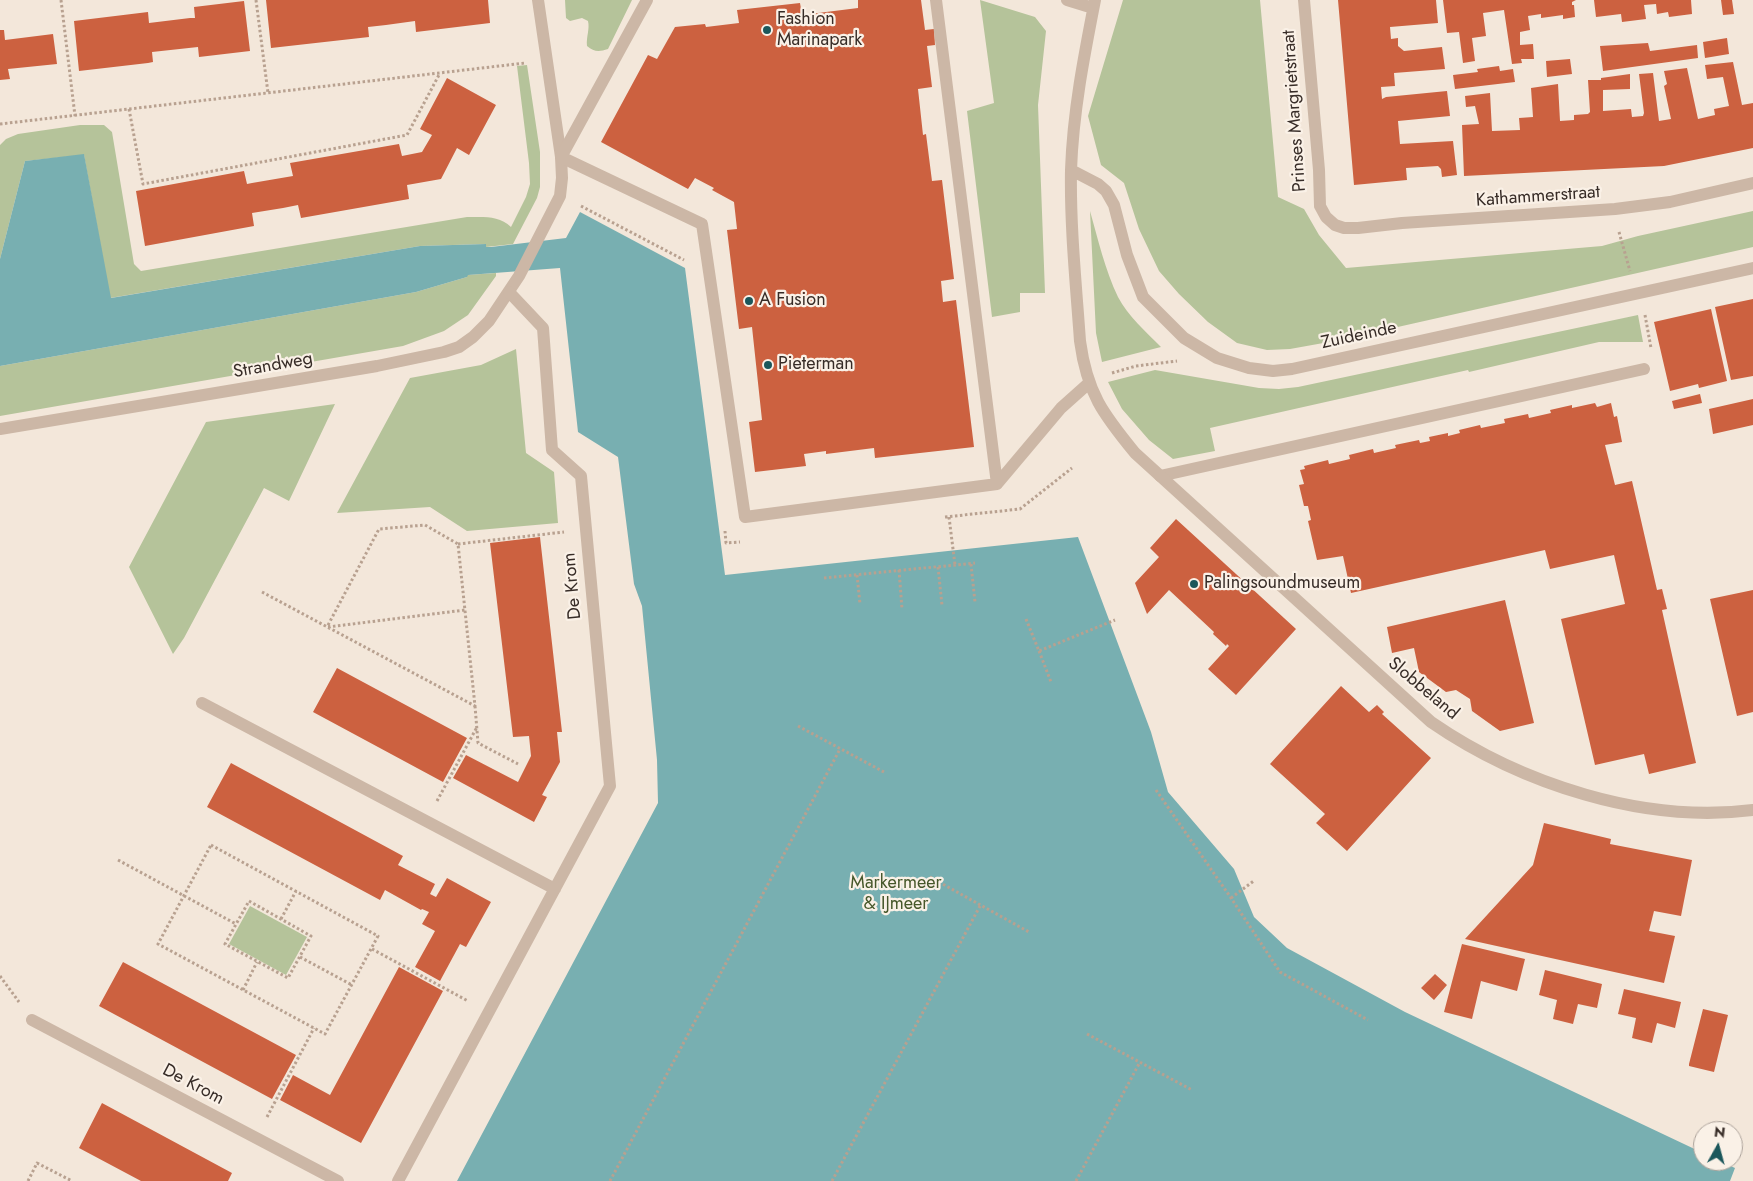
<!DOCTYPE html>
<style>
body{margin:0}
#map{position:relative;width:1753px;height:1181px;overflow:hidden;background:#f3e7da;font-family:Jost,sans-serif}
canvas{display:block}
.north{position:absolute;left:1693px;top:1121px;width:50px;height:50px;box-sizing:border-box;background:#faf1e7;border:1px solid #aca29a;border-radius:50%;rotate:7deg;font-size:14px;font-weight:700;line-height:20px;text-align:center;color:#372c27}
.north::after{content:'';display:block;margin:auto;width:18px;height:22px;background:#1b575b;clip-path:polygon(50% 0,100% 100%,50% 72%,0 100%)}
</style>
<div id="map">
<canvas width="1753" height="1181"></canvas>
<div class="north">N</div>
</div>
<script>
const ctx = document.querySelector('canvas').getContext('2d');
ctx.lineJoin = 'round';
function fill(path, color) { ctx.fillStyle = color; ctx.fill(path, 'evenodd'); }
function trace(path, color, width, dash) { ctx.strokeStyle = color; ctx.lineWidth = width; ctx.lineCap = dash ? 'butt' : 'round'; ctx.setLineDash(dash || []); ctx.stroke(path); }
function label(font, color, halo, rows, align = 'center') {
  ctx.font = font + ' Jost,sans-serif'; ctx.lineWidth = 4.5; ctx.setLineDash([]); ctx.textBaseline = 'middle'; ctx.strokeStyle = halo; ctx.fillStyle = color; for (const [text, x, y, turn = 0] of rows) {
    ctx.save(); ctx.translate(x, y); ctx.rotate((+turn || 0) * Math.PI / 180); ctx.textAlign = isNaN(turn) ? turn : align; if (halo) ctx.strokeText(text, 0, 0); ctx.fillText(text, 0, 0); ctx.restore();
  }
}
fill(new Path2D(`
 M565,0H632L608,49C599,52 594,52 587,46C586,37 590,29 588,21L582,18L570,21L566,18Z
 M980,0L1035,17L1046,31L1038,105L1045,293H1020V312L992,317L967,111L994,103Z
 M1123,0H1260L1278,197L1304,209L1319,235L1346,268L1602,246L1638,236L1753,211V247L1340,340L1290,349L1267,350L1237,343L1208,322L1179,294L1159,271L1139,229L1124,183L1101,165L1088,116Z
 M527,65L540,152V187L537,198L513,244L486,247L485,244L420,246L110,298L84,155L25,161L0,259V145L6,139L18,134L80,125H104L112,132L134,264L141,271L467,217C483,217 499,215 511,227L526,197L530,184L529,163L517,66Z
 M1090,211C1098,239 1105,270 1118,297C1128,316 1146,332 1161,347L1102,362L1096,333Z
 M496,273V276L468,315L444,331L403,346L0,416V366L416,292L467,277V275Z
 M1638,315L1643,342H1599L1469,372L1468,370L1210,428L1215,451L1173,459L1149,440L1122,409L1108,382L1155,370L1259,388L1279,389L1298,387Z
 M516,349L526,453L554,472L558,523L467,531L430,507L337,513L410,378L481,365Z
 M335,404L289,501L264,488L184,638L173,654L129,567L206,422Z
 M250,906L307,937L286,975L229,944Z`), '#b5c39a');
fill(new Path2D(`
 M84,154L111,298L420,246L486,244V247H491L566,238L580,212L685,268L725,575L1078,537L1151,732L1168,792L1234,869L1254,917L1287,948L1405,1012L1703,1153V1161H1719L1735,1168L1730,1181H457L658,803L657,760L642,606L634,584L618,457L578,432L560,268L468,275L467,277L416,292L0,366V259L25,161Z`), '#78afb1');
fill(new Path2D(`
 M266,0H488L490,23L416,32L415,21L386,25L368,27L369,37L271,48Z
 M858,0H921L925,30L934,29L935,45L927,46L932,87L918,89L923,135L926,134L932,181L942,180L954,279L941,281L943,302L956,300L974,447L875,458L874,448L826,454V451L804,454L806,466L755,472L749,422L762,420L752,327L739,329L727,230L737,229L734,202L712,190L714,188L695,178L688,189L601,142L648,55L657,59L675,27L705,24L706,27L739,23L737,10L800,3L802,15L858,8Z
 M1338,0H1436L1438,23L1390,27L1391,39L1398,38V46L1404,51L1442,47L1445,69L1394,73L1395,86L1381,87L1382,99L1386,97L1447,91L1450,116L1398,121L1400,144L1453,141L1457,175L1442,177L1441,169L1438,166L1406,168L1407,180L1354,185Z
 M1443,0H1576L1572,2V5H1574L1575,17L1563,19V15L1541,18V14L1528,16L1530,30L1520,32V45L1533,44L1534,59H1521L1522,63L1512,64L1504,10L1483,13L1486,36L1472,38L1475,61L1463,63L1459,32L1447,33Z
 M1594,0H1691L1692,14L1669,17L1668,12L1657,14L1656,4L1644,5L1646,19L1622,22L1621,14L1596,17Z
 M1721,0H1732L1734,14L1723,15Z
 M244,1L250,51L199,57L198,47L152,52L153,62L148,63L79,71L74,21L148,12L149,23L190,18H195L194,7Z
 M0,30H4L5,40L53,34L57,64L8,69L10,79L0,80Z
 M1727,38L1729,54L1705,58L1703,42Z
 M1648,43L1650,51L1697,45L1698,58L1603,71L1600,46Z
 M1570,59L1572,74L1547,77L1546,61Z
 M1733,62L1742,105L1753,103V148L1664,166L1464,176L1462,125L1479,124L1475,106L1466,107L1465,96L1490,93L1492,131L1520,130L1519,118L1533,117L1531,88L1558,84L1560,121L1574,120V115L1588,114L1590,112L1588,80H1601V78L1630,74V89L1603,90V111L1631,109L1632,117L1643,116L1644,113L1639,74L1653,73L1659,121L1671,119L1664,86L1667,84L1664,71L1687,68L1698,119L1715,115L1714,109L1729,106L1723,77L1707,79L1705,65Z
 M1499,66L1500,71L1513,69L1515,82L1455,89L1453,75L1478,72L1477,69Z
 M447,78L496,105L469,155L457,148L441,179L407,185L409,199L301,218L298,205L283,208L252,213L254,226L145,246L136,191L244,171L247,184L252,183L293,176L290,163L399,144L402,156L422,152L432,135L420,129Z
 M1753,299V376L1731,380L1715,307Z
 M1711,309L1727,381L1699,388L1698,384L1670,391L1654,322Z
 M1700,394L1702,403L1674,409L1672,401Z
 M1753,399V425L1713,434L1709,409Z
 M1595,403L1597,407L1611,403L1614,417L1617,416L1622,442L1605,445L1615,485L1632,481L1657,590L1662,589L1667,609L1662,610L1696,763L1649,774L1644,754L1595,765L1561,619L1625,604L1614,555L1550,569L1545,550L1351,593L1343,556L1317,560L1308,521L1311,520L1308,506H1304L1299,485L1304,484L1300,470L1305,469L1304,466L1328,460L1329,464L1350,459L1349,455L1373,449L1374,453L1396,448L1395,445L1419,440L1420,443L1430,441L1429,437L1448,433V436L1460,433L1459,430L1480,425L1481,428L1505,423L1504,419L1528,414L1529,418L1551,413L1550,410L1572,405V408Z
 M1176,519L1296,629L1236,695L1208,669L1229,646L1227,644L1226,646L1213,634L1214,632L1169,590L1147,614L1135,583L1159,557L1150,548Z
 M540,537L562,732H557L560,762L542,795L547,797L534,822L453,778L466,755L518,782L531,756L529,736L513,737L490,543Z
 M1753,590V712L1737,716L1710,599Z
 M1505,600L1534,723L1500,731L1472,711L1470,699L1456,690L1446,692L1419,672L1414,648L1392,653L1387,627Z
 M337,668L467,738L443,782L313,712Z
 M1341,686L1369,712L1377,705L1384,712L1382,714L1431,758L1347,851L1316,823L1325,814L1270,764Z
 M231,763L403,856L398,865L435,884L430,894L436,897L447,878L491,902L466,947L460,944L440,981L415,967L435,931L422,924L429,912L422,909L421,910L385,890L380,900L207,807Z
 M1544,823L1611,839L1610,844L1692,860L1681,916L1654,911L1649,931L1675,936L1664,983L1465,939L1533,865Z
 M1462,944L1525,959L1517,991L1481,981L1472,1019L1444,1012Z
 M123,962L296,1055L272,1099L99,1006Z
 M399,967L443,991L361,1143L280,1100L293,1075L330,1095Z
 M1545,970L1602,984L1597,1008L1578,1004L1573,1024L1553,1019L1557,1000L1539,995Z
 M1435,974L1447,985L1434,1000L1421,988Z
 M1624,989L1681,1002L1675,1028L1657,1023L1652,1043L1632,1038L1636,1018L1618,1014Z
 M1703,1009L1728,1015L1714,1072L1689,1066V1064Z
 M102,1103L232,1173L228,1181H141L79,1148Z`), '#cc6140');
trace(new Path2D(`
 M61,0L75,116
 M256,0L268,93
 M129,109L143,184L407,135L440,73
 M0,124L525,63
 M581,206L684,260
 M1619,232L1630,271
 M1645,315L1651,348
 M1112,373L1136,366L1177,361
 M945,517L1020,509L1072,468
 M949,517L955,565
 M725,531L726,543L740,542
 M458,544L564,532
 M971,564L975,602
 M938,567L942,605
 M899,570L902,609
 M857,575L860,604
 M824,578L975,563
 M262,592L475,706L458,544L425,525L379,529L327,627
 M1026,619L1039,651L1115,620
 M328,627L465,610
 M1039,651L1051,682
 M475,706L478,743L518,764
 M798,726L884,772
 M1156,790L1231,898L1280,972L1368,1020
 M437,801L477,727
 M211,845L378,936L325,1034L158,944Z
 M118,860L236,924
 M930,877L1029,932
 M1231,898L1255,880
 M249,901L311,936L288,978L225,944Z
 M281,919L296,891
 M372,949L468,1001
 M300,957L352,985
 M0,976L19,1002
 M243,990L257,962
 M1087,1034L1192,1090
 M267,1117L314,1028
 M28,1181L37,1163L72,1181
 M610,1181L840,749
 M832,1181L980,906
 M1076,1181L1140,1062`), '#b8a190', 3, [2.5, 2.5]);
trace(new Path2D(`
 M0,429L377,366L444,352L459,347L473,337L489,321L519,276L560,196L562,178L561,157L538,0
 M1160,476L1644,369`), '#ccb7a6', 12);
trace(new Path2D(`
 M647,0L561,157L702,224L745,517L997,484L1061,408L1089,383
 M936,0L997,484
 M1067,0L1093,8
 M1095,0C1084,56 1073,112 1071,170C1070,226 1076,284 1080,341C1087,393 1103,414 1135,453L1431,722C1521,784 1644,824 1753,810
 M1304,0L1319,170L1320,206L1326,217L1335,225L1344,228H1358L1402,223L1615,209L1670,202L1753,183
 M1071,170L1098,184L1106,191L1114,205L1127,255L1143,297L1184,338L1217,358L1249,368L1273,371L1292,369L1753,268
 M202,703L555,889
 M32,1020L338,1181
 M398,1181L610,786L581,476L552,450L543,328L509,292`), '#ccb7a6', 12);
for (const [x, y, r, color] of [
 [767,30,5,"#1b575b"],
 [749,301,5,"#1b575b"],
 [768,365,5,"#1b575b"],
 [1194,584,5,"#1b575b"]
]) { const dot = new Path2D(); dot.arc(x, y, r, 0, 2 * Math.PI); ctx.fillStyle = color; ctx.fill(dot); trace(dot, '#faf1e7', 2); }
label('18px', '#372c27', '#faf1e7', [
 ["Fashion",777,20],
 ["Marinapark",777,41],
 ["A Fusion",759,301],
 ["Pieterman",778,365],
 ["Palingsoundmuseum",1204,584]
], 'left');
label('18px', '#372c27', '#faf1e7', [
 ["Prinses Margrietstraat",1295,111,-94],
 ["Kathammerstraat",1538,197,-4],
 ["Zuideinde",1359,336,-12],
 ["Strandweg",273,366,-10],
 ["De Krom",573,586,-95],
 ["Slobbeland",1423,689,40],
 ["De Krom",193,1085,28]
]);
label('18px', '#46572a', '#faf1e7', [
 ["Markermeer",896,884],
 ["& IJmeer",896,905]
]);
</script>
